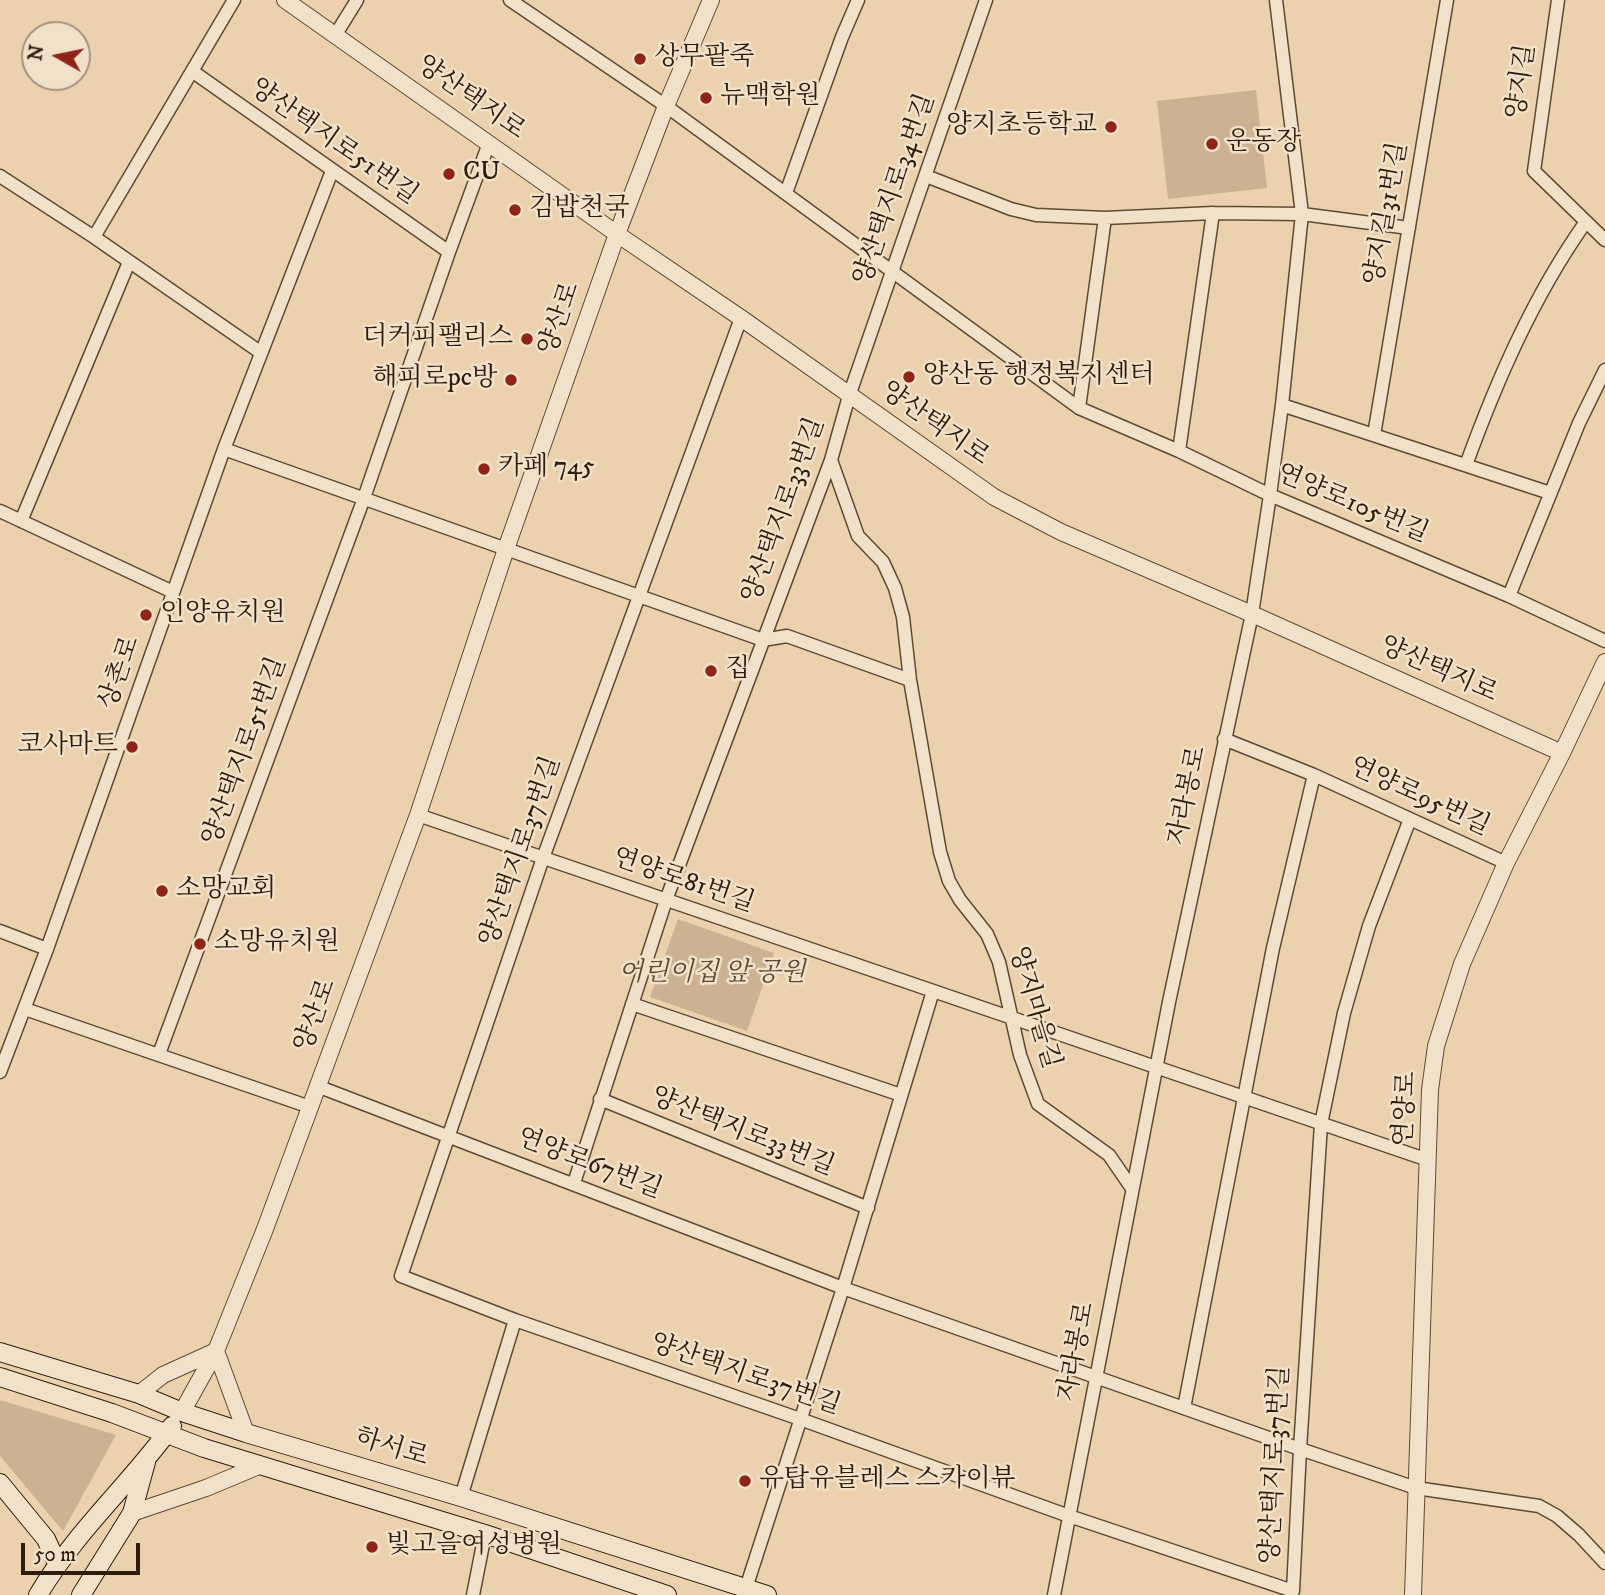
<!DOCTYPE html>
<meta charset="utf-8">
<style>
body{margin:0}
#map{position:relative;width:1605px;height:1595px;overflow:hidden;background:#ebd1ad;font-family:"IM FELL DW Pica",serif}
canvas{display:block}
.north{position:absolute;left:21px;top:21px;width:70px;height:70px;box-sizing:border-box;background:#f2e1ca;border:2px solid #a4937e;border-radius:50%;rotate:279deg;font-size:19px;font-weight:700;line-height:28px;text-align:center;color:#2f1d0c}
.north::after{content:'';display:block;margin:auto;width:24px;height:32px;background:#8f2418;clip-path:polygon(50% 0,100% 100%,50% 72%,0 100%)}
.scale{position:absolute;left:21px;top:1543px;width:119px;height:32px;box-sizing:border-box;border:4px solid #2f1d0c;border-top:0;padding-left:9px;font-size:21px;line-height:24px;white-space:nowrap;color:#2f1d0c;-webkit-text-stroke:5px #f2e1ca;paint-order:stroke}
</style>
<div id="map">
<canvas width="1605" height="1595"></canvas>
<div class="north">N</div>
<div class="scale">50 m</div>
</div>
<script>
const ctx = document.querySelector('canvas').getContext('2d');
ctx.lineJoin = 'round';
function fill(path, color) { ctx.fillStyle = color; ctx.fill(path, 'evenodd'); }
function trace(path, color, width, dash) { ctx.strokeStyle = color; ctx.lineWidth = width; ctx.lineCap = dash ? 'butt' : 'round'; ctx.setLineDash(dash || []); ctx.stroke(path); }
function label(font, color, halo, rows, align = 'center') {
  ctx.font = font + ' "IM FELL DW Pica","Noto Serif KR",serif'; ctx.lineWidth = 5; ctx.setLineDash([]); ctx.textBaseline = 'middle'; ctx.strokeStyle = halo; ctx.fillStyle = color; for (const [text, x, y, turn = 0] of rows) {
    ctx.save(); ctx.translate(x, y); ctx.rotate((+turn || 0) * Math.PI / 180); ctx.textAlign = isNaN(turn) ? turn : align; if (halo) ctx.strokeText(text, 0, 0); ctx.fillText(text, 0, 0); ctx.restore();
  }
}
fill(new Path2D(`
 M1256,90L1267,188L1168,199L1157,101Z
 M678,919L774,953L747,1031L650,997Z
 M0,1400L116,1435L63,1531L0,1456Z`), '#cbb292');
const minor = new Path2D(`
 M510,0L666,106L1079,408L1179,451L1270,495L1509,596L1605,641
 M1558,0L1534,171L1605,240
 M336,34L357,0
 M192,71L449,252
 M0,176L94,237L260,352
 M926,176L1011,209L1036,215L1105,218L1213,213L1302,214L1409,228
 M786,193L842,37L858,0
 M94,237L234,0
 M741,318L543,858L401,1276L515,1320L800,1419L1069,1516L1293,1591L1300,1449L1321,1124L1344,1013L1369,926L1410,819
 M1282,405L1550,493
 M1079,408L1105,218
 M1374,435L1447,0
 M224,449L763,640L787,636L910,680
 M1179,451L1213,213
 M831,460L858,536L883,562L895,588L903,617L910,680L940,852L949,881L960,900L987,934L999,962L1020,1055L1038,1104L1109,1155L1131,1187
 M1466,465C1497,380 1533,297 1585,223
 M0,511L173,592
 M21,521L129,262
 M1509,596L1579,423L1605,370
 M1224,739L1314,775L1506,863
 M418,815L1428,1160
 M0,931L47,949
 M632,1004L901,1095
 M25,1009L310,1107
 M159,1054L364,498L449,252L489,143
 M0,1072L47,949L224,449L332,171
 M317,1086L843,1288L1300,1449L1416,1488L1539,1506L1557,1516L1579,1535L1605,1563
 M600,1099L868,1208
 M574,1183L666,900L831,460L849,396L986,0
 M1184,1408L1273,948L1314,775
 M461,1497L515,1320
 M746,1588L843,1288L933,991
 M473,1595L485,1534
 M1054,1595L1169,1002L1252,614L1270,495L1282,405L1302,214L1276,0`);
const tertiary = new Path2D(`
 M285,0L617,234L741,318L994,497L1061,532L1252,614L1562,753
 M139,1394L163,1375L216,1351L246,1433
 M182,1412L216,1351L265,1229L418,815L506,549L617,234L666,106L711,0
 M132,1513L206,1488L261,1465
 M1413,1595L1430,1090L1436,1046L1462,964L1506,863L1562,753L1605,662`);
const secondary = new Path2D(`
 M0,1352L139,1394L182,1412L246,1433L461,1497L767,1595
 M0,1377L112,1413L204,1448L485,1534L667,1595
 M0,1483L46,1539L57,1563
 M38,1595C76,1531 129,1485 172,1426
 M81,1595L132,1513L146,1462`);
trace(minor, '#5e4a34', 15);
trace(tertiary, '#5e4a34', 18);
trace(secondary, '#2f1d0c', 20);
trace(minor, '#f2e1ca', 12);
trace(tertiary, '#f2e1ca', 16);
trace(secondary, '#f2e1ca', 18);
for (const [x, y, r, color] of [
 [640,59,7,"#8f2418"],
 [706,98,7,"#8f2418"],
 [1111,127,7,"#8f2418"],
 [1212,144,7,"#8f2418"],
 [449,174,7,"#8f2418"],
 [515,210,7,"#8f2418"],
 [527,339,7,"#8f2418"],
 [909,377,7,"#8f2418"],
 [511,380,7,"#8f2418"],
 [484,469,7,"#8f2418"],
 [146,615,7,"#8f2418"],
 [711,671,7,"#8f2418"],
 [132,747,7,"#8f2418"],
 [162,891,7,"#8f2418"],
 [200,944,7,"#8f2418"],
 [745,1481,7,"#8f2418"],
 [372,1547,7,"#8f2418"]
]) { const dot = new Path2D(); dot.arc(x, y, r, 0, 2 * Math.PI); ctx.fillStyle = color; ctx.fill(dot); trace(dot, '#f2e1ca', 2.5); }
label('26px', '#2f1d0c', '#f2e1ca', [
 ["상무팥죽",654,59],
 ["뉴맥학원",720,98],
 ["양지초등학교",1097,127,"right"],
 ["운동장",1226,144],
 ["CU",463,174],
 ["김밥천국",529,210],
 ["더커피팰리스",513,339,"right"],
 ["양산동 행정복지센터",923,377],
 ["해피로pc방",497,380,"right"],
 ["카페 745",498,469],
 ["인양유치원",160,615],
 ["집",725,671],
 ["코사마트",118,747,"right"],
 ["소망교회",176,891],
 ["소망유치원",214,944],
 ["유탑유블레스 스카이뷰",759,1481],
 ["빛고을여성병원",386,1547]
], 'left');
label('26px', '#2f1d0c', '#f2e1ca', [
 ["양지길",1523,82,-82],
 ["양산택지로",470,99,35],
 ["양산택지로51번길",333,143,35],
 ["양산택지로34번길",896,190,-71],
 ["양지길31번길",1388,214,-80],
 ["양산로",561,319,-71],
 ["양산택지로",934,425,35],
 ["연양로105번길",1352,505,23],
 ["양산택지로33번길",785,511,-70],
 ["양산택지로",1438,671,24],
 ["상촌로",121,673,-71],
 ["양산택지로51번길",246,752,-70],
 ["자라봉로",1189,796,-78],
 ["연양로95번길",1419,798,25],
 ["양산택지로37번길",522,852,-71],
 ["연양로81번길",683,882,19],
 ["양지마을길",1033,1008,74],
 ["양산로",317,1016,-70],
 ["연양로",1407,1109,-87],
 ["양산택지로33번길",742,1133,22],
 ["연양로67번길",589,1165,21],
 ["자라봉로",1078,1352,-79],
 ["양산택지로37번길",745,1376,19],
 ["하서로",391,1449,17],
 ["양산택지로37번길",1277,1465,-87]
]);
label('italic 26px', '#5e4a34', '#f2e1ca', [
 ["어린이집 앞 공원",712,975]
]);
</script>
